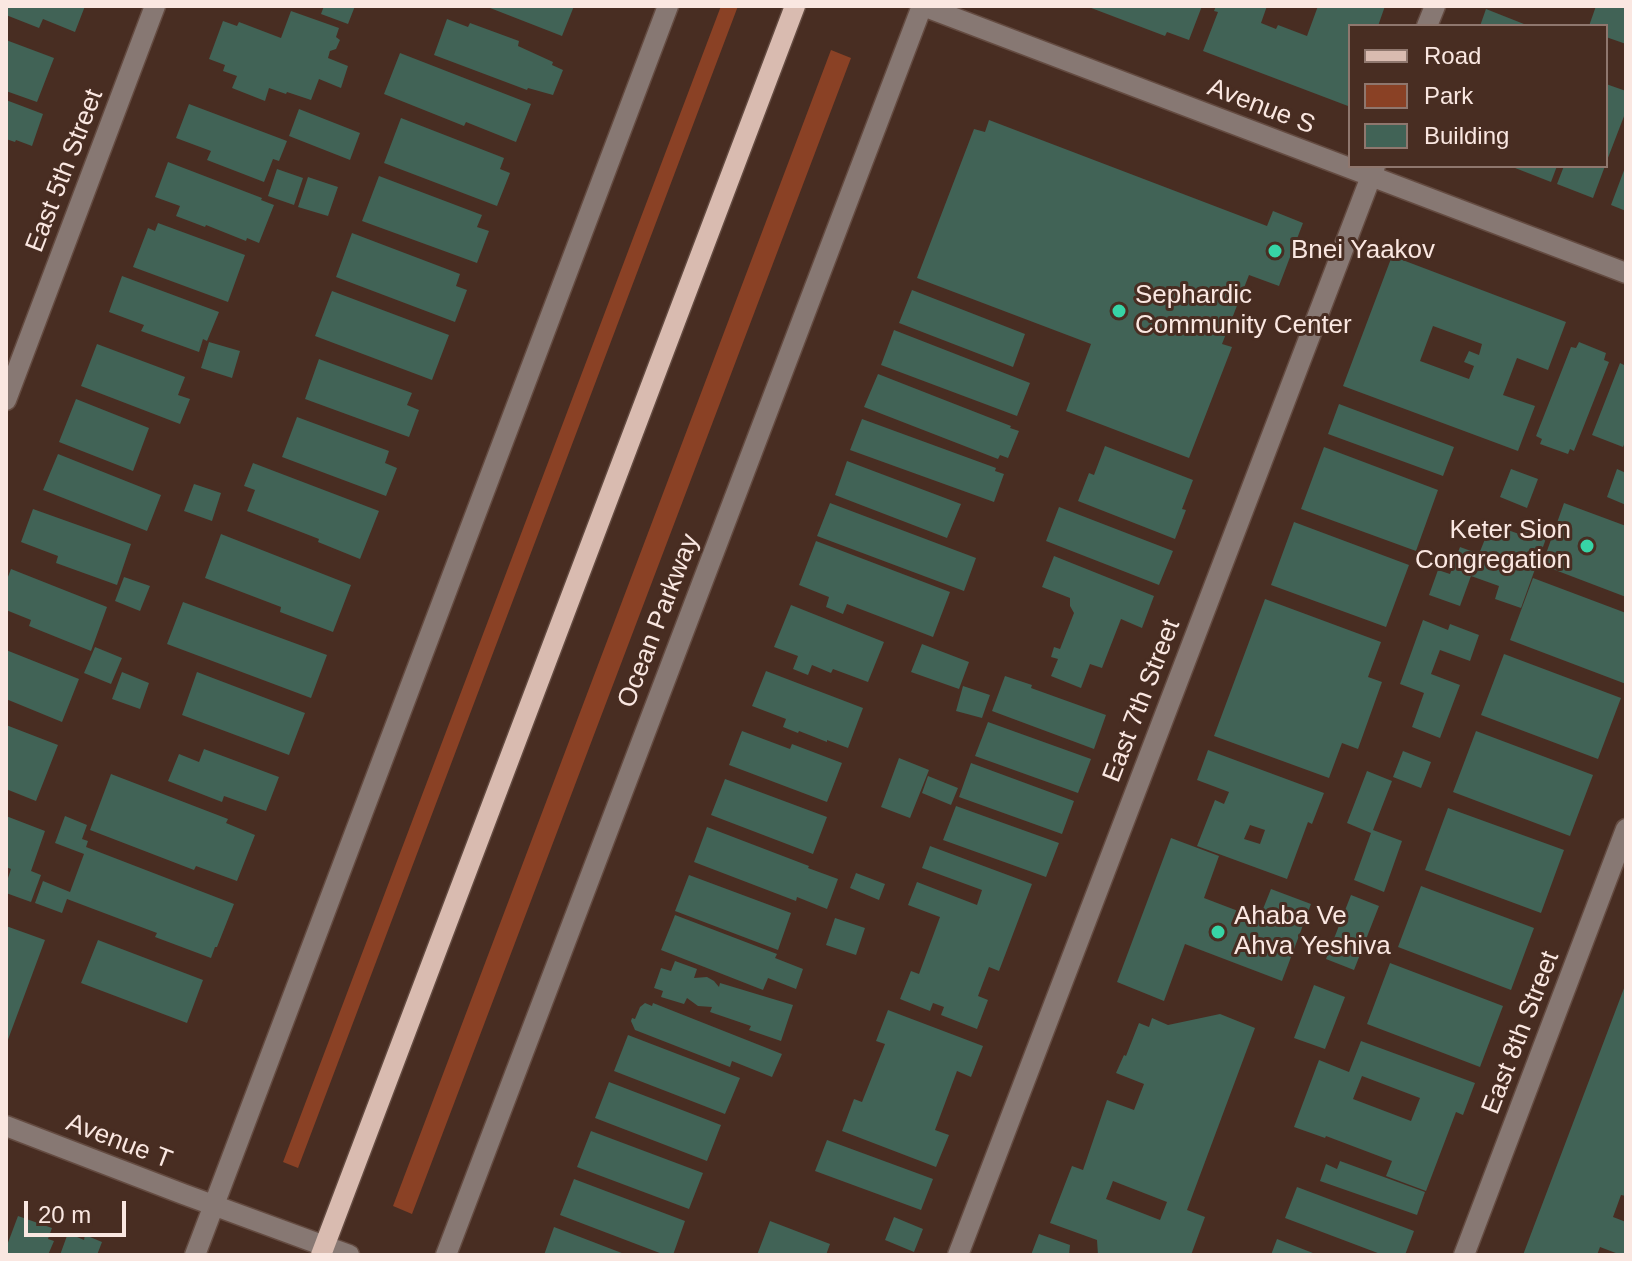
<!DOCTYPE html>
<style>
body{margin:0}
#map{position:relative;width:1632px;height:1261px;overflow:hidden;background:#482d22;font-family:Arial,sans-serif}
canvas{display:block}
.frame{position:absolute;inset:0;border:8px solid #fae7e1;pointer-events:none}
.legend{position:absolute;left:1348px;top:24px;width:260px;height:144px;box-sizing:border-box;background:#482d22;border:2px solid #8f776e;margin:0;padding:10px 14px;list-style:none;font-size:24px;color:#fae7e1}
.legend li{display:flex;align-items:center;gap:16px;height:40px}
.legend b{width:40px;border:2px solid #8f776e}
.scale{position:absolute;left:24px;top:1201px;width:102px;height:36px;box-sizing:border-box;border:4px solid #fae7e1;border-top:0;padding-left:10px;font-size:24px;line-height:28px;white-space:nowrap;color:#fae7e1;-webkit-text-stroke:6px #482d22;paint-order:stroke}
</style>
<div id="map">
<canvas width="1632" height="1261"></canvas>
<div class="frame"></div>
<ul class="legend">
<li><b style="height:10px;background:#d9bbb0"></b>Road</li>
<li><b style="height:22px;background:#8a4125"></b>Park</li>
<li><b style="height:22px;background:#416356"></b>Building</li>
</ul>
<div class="scale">20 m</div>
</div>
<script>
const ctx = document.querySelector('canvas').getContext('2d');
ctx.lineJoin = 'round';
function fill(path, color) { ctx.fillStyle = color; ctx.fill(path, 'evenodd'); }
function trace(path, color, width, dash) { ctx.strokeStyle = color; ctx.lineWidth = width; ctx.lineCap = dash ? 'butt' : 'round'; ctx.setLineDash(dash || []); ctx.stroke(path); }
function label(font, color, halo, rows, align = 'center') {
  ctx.font = font + ' Arial,sans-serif'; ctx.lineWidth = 6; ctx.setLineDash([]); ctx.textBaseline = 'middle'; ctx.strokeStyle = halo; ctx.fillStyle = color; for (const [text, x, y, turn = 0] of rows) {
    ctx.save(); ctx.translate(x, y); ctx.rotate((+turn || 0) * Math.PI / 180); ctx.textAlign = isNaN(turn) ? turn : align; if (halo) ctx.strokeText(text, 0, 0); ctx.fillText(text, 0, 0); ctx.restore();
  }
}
fill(new Path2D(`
 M721,6H738L298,1168L283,1162Z
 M831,50L851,58L412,1214L393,1206Z`), '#8a4125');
fill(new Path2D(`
 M6,6H85L75,32L43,19L39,28L6,15Z
 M324,6H355L348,24L321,14Z
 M485,6H574L562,36Z
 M1086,6H1202L1189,40L1167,32L1165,36Z
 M1216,6H1267L1261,23L1276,29L1278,25L1307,36L1318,6H1385L1378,26H1350V99L1348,106L1203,51L1218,12L1214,11Z
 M1596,6H1626V44L1606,37V26H1589Z
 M1486,9L1529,26H1480Z
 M291,11L339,28L336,37L340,40L336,49L330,51L328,58L348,66L341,88L319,79L311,100L287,92L286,94L269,88L265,101L232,88L237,76L223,71L225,65L209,59L223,21L237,26L239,22L281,38Z
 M447,19L468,27L470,23L519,41L518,46L553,62L552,65L563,70L553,95L528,88L527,90L434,55Z
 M6,40L54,58L37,102L6,91Z
 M400,53L531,104L516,142L466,122L464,126L384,94Z
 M1606,84L1626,91V111L1606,163Z
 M6,100L43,114L32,146L16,140L15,142L6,139Z
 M189,104L287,141L279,161L273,159L264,182L207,160L211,151L176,138Z
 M299,109L360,133L350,160L289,136Z
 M401,118L504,158L500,169L510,173L497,206L384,163Z
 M989,120L1267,226L1273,211L1303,223L1279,286L1249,275L1222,344L1232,347L1189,458L1066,411L1091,344L917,278L974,129L985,132Z
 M168,162L262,198L261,200L274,205L259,243L247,238L246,241L206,225L205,227L176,216L180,206L155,197Z
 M1626,165V211L1611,205Z
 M1510,166H1557L1551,182Z
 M1564,166H1605L1593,198L1557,184Z
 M277,169L303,178L294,205L268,196Z
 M379,176L482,215L477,227L489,231L477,263L362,221Z
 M308,177L338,187L328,216L298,207Z
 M158,223L245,255L228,302L133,267L148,228L155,231Z
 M352,233L460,274L456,286L467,290L455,322L336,277Z
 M1392,256L1566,322L1548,370L1517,358L1503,395L1535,406L1518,451L1343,386ZM1433,326L1482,344L1479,355L1469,351L1464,362L1474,366L1469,379L1420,361Z
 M122,276L219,312L207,341L203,339L199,352L141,331L144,325L109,312Z
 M912,290L1025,334L1013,367L899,323Z
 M332,291L449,335L432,380L315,336Z
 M894,330L1030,383L1017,416L881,365Z
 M209,342L240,351L232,378L201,368Z
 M1579,342L1606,353L1604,360L1609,362L1574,451L1570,449L1568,454L1540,444L1542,439L1536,436L1571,347L1576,348Z
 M97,344L185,377L178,395L190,399L180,424L81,386Z
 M319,359L412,393L407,405L419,410L409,437L305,399Z
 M1620,363L1626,366V440L1623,447L1592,435Z
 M878,374L1011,426L1010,428L1019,431L1008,458L1000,455L998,459L864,407Z
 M76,399L149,428L133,471L59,442Z
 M1339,404L1454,447L1443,476L1328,434Z
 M297,417L389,451L385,463L397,468L386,496L282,457Z
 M862,419L996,468L995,471L1004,474L994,502L850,450Z
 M1105,446L1193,480L1182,509L1186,510L1175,539L1078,501L1089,473L1094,475Z
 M1324,447L1438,490L1416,551L1301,509Z
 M58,454L161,495L147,531L43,490Z
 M847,461L961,504L947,538L835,495Z
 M253,463L379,511L360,559L318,542L319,539L247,511L255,490L244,486Z
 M1511,469L1538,479L1527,508L1500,497Z
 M1617,469L1626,473V505L1607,497Z
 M194,484L221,493L212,521L184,511Z
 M830,503L976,558L964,591L817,536Z
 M1564,503L1626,526V597L1542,565Z
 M1059,507L1173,551L1159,585L1046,541Z
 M33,509L131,544L117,585L56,563L58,556L21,542Z
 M1294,522L1409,565L1386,627L1271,585Z
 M1491,524L1519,534L1522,524L1548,533L1521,608L1495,599L1499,586L1471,576L1460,606L1429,595L1438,570L1450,574L1460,547L1479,554Z
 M221,534L351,585L333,632L280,612L281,607L205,578Z
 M816,541L950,592L933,637L847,604L843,614L826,607L829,597L799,585Z
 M1054,556L1154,596L1142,628L1121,619L1102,668L1090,664L1081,688L1051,676L1058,659L1051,657L1054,647L1060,649L1074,613L1070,606V598L1042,587Z
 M11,569L107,607L91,651L29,626L31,620L6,610V582Z
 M124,577L150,586L140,611L115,601Z
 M1533,578L1626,613V684L1510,640Z
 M1265,599L1381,642L1368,677L1382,682L1358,749L1342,743L1329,778L1214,736Z
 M183,602L327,655L311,698L167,644Z
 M791,605L884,642L868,682L833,669L831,673L812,665L808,675L793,669L798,656L774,647Z
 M1423,620L1448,630L1450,624L1479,635L1470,661L1440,650L1431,674L1460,685L1440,738L1412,727L1424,693L1400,684Z
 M922,644L969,662L959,689L911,672Z
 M95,647L122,658L111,684L84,673Z
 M6,650L79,679L62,722L6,699Z
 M1504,654L1621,698L1598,759L1481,715Z
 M766,671L863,708L848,748L827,740V742L799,731L798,733L783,727L786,719L752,706Z
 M122,672L149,683L140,709L112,699Z
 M197,672L305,713L289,755L182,715Z
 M1005,676L1032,685L1031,688L1106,715L1094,749L992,711Z
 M963,686L990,695L982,718L956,711Z
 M988,722L1091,759L1078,793L975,756Z
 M6,725L58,745L36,801L6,789Z
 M742,731L790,749L792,744L842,763L827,802L729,765Z
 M1476,731L1593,775L1570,836L1453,792Z
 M204,749L279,777L266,811L224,796L222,802L168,781L179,754L199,762Z
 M1208,750L1324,793L1312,824L1308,822L1287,879L1197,846L1215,800L1224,804L1229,792L1197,780ZM1250,825L1265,830L1260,844L1244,839Z
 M1403,751L1431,762L1421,788L1393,777Z
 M899,758L929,770L910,818L881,807Z
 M971,763L1074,801L1062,834L959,797Z
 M1367,771L1392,781L1373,830L1402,841L1384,892L1354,880L1371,833L1347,823Z
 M111,774L228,819L226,823L255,835L237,881L196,866L194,870L90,830Z
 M928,776L958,788L951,805L922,793Z
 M725,779L827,817L813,854L711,815Z
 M956,806L1059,843L1046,877L943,840Z
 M1448,808L1564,850L1541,913L1425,870Z
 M6,816L45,831L31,871L41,875L31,902L6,893V884L11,869L6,867Z
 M65,816L87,825L82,839L88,841L86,847L234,904L217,947H215L211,958L155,937L157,933L67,899L62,913L35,903L43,881L70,892L84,854L55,843Z
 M707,827L809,866L808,868L838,879L827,909L797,897L796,901L694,862Z
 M1171,838L1219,856L1204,898L1259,919L1271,889L1311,904L1282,981L1185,944L1164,1001L1117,982Z
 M930,846L1032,884L999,971L989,967L978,996L988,1000L977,1029L941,1015L944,1007L933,1003L930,1011L900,999L911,971L919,974L940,917L908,905L917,882L977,905L982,890L922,868Z
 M856,873L885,884L879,900L850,888Z
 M689,875L791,913L778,950L675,911Z
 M1421,886L1534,928L1511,990L1398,947Z
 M1351,895L1379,906L1354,970L1326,959Z
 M675,915L777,954L775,958L803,969L796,989L768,978L763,990L661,950Z
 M835,918L865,928L856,955L826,945Z
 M6,926L45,940L6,1045Z
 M98,940L203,980L187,1023L81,983Z
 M675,961L697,969L694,978L707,977L714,981L719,987L720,983L793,1005L781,1041L749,1030L751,1026L710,1012L712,1007L698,1006L687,998L684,1004L661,997L663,991L654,988L661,968L671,971Z
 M1390,963L1503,1006L1480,1067L1367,1024Z
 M1626,983V1196L1621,1195L1613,1217L1626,1222V1255H1621L1600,1247L1597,1255H1523Z
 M1314,985L1345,997L1325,1049L1294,1038Z
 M645,1003L652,1006L653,1003L782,1054L772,1077L732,1061L730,1067L635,1030L631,1021L632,1018L635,1019L640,1007Z
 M888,1010L983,1046L971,1077L957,1071L935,1130L949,1135L936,1167L842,1131L854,1099L862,1102L885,1044L876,1041Z
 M1220,1014L1255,1028L1187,1210L1205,1217L1191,1255H1098L1097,1240L1050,1223L1072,1166L1083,1170L1107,1100L1134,1110L1144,1084L1116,1073L1124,1055L1126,1056L1139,1023L1149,1027L1152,1018L1168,1025ZM1113,1181L1167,1202L1160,1220L1106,1199Z
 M628,1035L740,1078L725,1114L614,1071Z
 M1361,1041L1475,1083L1463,1115L1456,1112L1426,1191L1386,1176L1392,1161L1326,1136L1325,1138L1294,1127L1319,1060L1349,1072ZM1362,1076L1420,1098L1411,1121L1353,1099Z
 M609,1082L721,1125L707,1161L595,1118Z
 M591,1131L703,1173L689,1209L577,1167Z
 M827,1140L933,1179L921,1210L815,1171Z
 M1340,1161L1425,1192L1417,1215L1320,1181L1326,1164L1337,1169Z
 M574,1179L685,1221L673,1255H665L560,1215Z
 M1297,1187L1414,1231L1405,1255H1383L1285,1218Z
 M18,1216L52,1228L48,1239L54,1241L48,1255H6V1248Z
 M894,1217L923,1229L914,1252L885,1240Z
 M770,1221L830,1244L826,1255H757Z
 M554,1227L627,1255H544Z
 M68,1233L84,1240L85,1235L102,1242L97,1255H60Z
 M1039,1234L1070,1245L1069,1255H1031Z
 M1277,1239L1318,1255H1271Z`), '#416356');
const minor = new Path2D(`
 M923,6L1626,273
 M1427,26L1435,6
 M6,400L155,6
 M6,1126L183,1194L349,1255
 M195,1255L668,6
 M446,1255L922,6
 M958,1255L1375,166
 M1464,1255L1626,829`);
const major = new Path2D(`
 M321,1255L795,6`);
trace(minor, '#644b41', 23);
trace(major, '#644b41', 23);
trace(minor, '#877873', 20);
trace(major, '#d9bbb0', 20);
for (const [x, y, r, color] of [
 [1275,251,8,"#37d4a6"],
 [1119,311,8,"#37d4a6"],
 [1587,546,8,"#37d4a6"],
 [1218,932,8,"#37d4a6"]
]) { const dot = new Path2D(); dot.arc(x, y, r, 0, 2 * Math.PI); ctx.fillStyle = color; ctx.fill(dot); trace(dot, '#482d22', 3); }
label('26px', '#fae7e1', '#482d22', [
 ["Avenue S",1261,107,21],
 ["East 5th Street",65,171,-69],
 ["Ocean Parkway",659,621,-69],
 ["East 7th Street",1142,701,-69],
 ["East 8th Street",1521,1033,-69],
 ["Avenue T",119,1142,21]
]);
label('26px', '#fae7e1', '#482d22', [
 ["Bnei Yaakov",1291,251],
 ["Sephardic",1135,296],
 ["Community Center",1135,326],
 ["Keter Sion",1571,531,"right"],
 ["Congregation",1571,561,"right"],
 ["Ahaba Ve",1234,917],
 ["Ahva Yeshiva",1234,947]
], 'left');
</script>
